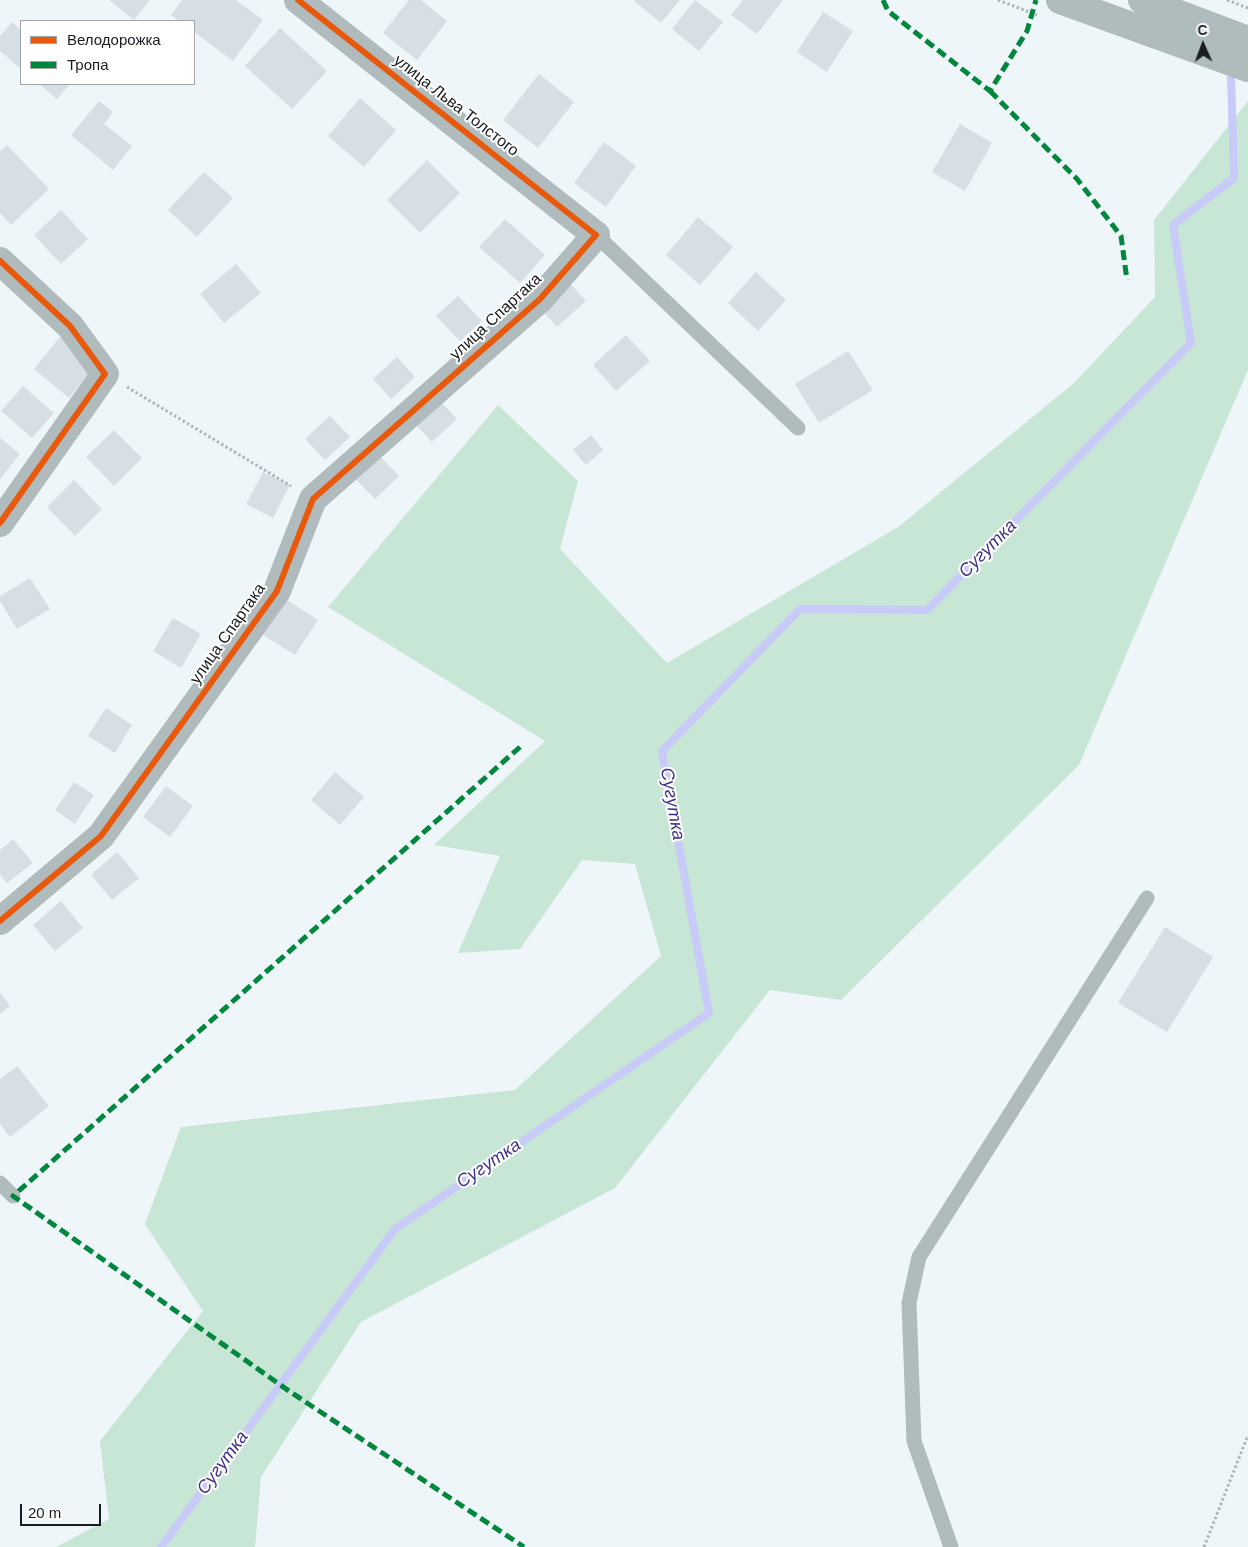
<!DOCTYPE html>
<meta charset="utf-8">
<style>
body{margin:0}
#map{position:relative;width:1248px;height:1547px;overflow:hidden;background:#eff6f9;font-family:Arial,sans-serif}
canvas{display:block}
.legend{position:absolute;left:20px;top:20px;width:175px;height:65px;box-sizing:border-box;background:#fff;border:1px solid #a2a4a5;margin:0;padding:6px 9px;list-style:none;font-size:15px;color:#171c1e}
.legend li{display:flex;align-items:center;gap:10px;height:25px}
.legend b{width:25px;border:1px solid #a2a4a5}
.north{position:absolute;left:1178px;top:20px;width:50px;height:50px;-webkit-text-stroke:4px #fff;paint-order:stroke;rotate:358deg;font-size:14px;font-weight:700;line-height:20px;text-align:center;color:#171c1e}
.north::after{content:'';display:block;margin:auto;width:18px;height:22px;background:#171c1e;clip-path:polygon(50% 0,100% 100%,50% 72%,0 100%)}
.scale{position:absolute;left:20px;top:1504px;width:81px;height:22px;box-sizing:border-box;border:2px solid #171c1e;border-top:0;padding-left:6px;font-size:15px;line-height:18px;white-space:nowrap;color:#171c1e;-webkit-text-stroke:4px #fff;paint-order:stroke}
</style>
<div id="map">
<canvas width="1248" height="1547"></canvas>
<ul class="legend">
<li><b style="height:6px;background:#e8590c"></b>Велодорожка</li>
<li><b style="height:6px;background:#00873e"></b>Тропа</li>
</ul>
<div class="north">С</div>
<div class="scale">20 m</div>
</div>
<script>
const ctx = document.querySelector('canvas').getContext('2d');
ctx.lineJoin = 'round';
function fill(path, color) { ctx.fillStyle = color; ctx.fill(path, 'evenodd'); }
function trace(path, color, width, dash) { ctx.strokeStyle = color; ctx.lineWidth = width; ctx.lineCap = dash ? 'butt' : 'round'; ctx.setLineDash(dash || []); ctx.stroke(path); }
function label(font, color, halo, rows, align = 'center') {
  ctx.font = font + ' Arial,sans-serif'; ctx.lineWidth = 4; ctx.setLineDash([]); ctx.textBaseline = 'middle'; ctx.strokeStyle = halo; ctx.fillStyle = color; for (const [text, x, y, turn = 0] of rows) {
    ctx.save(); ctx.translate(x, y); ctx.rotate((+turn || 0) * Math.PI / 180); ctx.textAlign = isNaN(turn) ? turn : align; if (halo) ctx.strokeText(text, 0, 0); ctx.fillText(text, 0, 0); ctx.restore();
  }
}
fill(new Path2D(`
 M1248,101V370L1079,765L841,1000L770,990L615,1188L361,1322L261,1477L255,1547H56L109,1519L100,1441L203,1311L145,1224L181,1127L515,1090L661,956L635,864L582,860L520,949L458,953L500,856L434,845L545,741L328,607L498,405L578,481L560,549L667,663L898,527L1074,383L1155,297L1154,220Z`), '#c7e6d6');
trace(new Path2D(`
 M161,1547L395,1229L709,1013L662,751L800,609L927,610L1191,343L1173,225L1234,178L1231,75L1237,69`), '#c8caf7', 8);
fill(new Path2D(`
 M109,0H150L134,20Z
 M182,0H236L263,20L233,61L194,32V21H179L171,15Z
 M409,0H421L447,21L417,60L383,33Z
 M633,0H680L661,23Z
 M695,0L723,22L699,51L672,29Z
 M743,0H783L757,34L731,15Z
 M823,12L853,31L827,72L797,52Z
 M12,22L21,30V69L0,51V36Z
 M280,28L327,71L292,109L245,66Z
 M539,74L574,102L538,148L503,120Z
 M39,84H70L57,99Z
 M360,98L396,130L364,167L328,136Z
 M99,101L113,112L104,124L132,146L113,170L71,135Z
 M960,124L992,143L965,191L932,172Z
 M604,142L636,166L606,207L574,183Z
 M7,145L49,189L11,225L0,213V151Z
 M427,160L460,193L420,233L387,200Z
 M204,172L233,198L197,237L168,210Z
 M61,210L88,239L61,264L34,235Z
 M698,217L733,247L700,285L666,255Z
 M505,219L545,255L520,283L479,247Z
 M236,264L261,293L224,323L200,294Z
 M756,272L786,300L758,331L728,303Z
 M568,281L586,301L557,327L539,307Z
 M458,296L482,321L460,341L436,316Z
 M626,335L650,361L616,391L593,365Z
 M60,337L95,366L69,398L34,369Z
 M848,351L873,390L819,423L795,384Z
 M397,357L415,377L391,399L373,379Z
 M23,386L54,413L32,438L1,411Z
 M439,400L457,419L432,442L414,423Z
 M330,416L350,437L325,460L305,439Z
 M114,430L142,458L114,486L86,457Z
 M591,435L603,450L586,465L573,450Z
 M0,438L20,454L0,479Z
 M379,455L399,476L375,499L354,478Z
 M263,472L290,485L273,518L246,504Z
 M74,480L102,509L75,536L47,507Z
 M30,578L50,609L17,629L0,601V596Z
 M284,598L318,620L295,655L260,633Z
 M173,618L201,634L181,668L153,651Z
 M106,708L132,725L115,753L88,736Z
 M335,772L364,797L340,825L311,800Z
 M74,782L94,795L75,824L55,810Z
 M166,786L193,806L170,837L143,817Z
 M13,839L33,863L7,883L0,875V850Z
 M117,852L139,878L112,900L91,875Z
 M61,901L83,928L55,951L33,925Z
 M1165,927L1213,957L1167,1032L1118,1003Z
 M0,992L10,1006L0,1014Z
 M17,1066L49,1106L10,1137L0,1124V1079Z`), '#d7dfe5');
trace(new Path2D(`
 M998,0L1037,15
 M1227,0L1248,8
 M127,387L291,486
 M1204,1547L1248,1435`), '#adb7b8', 3, [2.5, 2.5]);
trace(new Path2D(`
 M596,235L798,428
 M0,1183L13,1196
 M951,1547L914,1441L909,1303L919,1257L1147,898`), '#afbbbd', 15);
trace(new Path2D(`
 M0,261L70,326L105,374L0,523
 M0,921L101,836L277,591L313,499L540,299L596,235L298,0`), '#afbbbd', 28);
trace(new Path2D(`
 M1060,0L1248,68
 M1142,0L1248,40`), '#afbcbe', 28);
trace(new Path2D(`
 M883,0L888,11L990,91L1027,31L1036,0
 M990,91L1077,179L1121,236L1127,280
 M520,747L13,1196L289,1391L524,1547`), '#00873e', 5, [10, 5]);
trace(new Path2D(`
 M0,261L70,326L105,374L0,523
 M0,921L101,836L277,591L313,499L540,299L596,235L298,0`), '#e8590c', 6);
label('16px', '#171c1e', '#fff', [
 ["улица Льва Толстого",456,106,38],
 ["улица Спартака",496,317,-43],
 ["улица Спартака",228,634,-55]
]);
label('italic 18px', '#3f3189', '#fff', [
 ["Сугутка",988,549,-45],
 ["Сугутка",672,804,80],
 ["Сугутка",489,1164,-34],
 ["Сугутка",223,1463,-54]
]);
</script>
